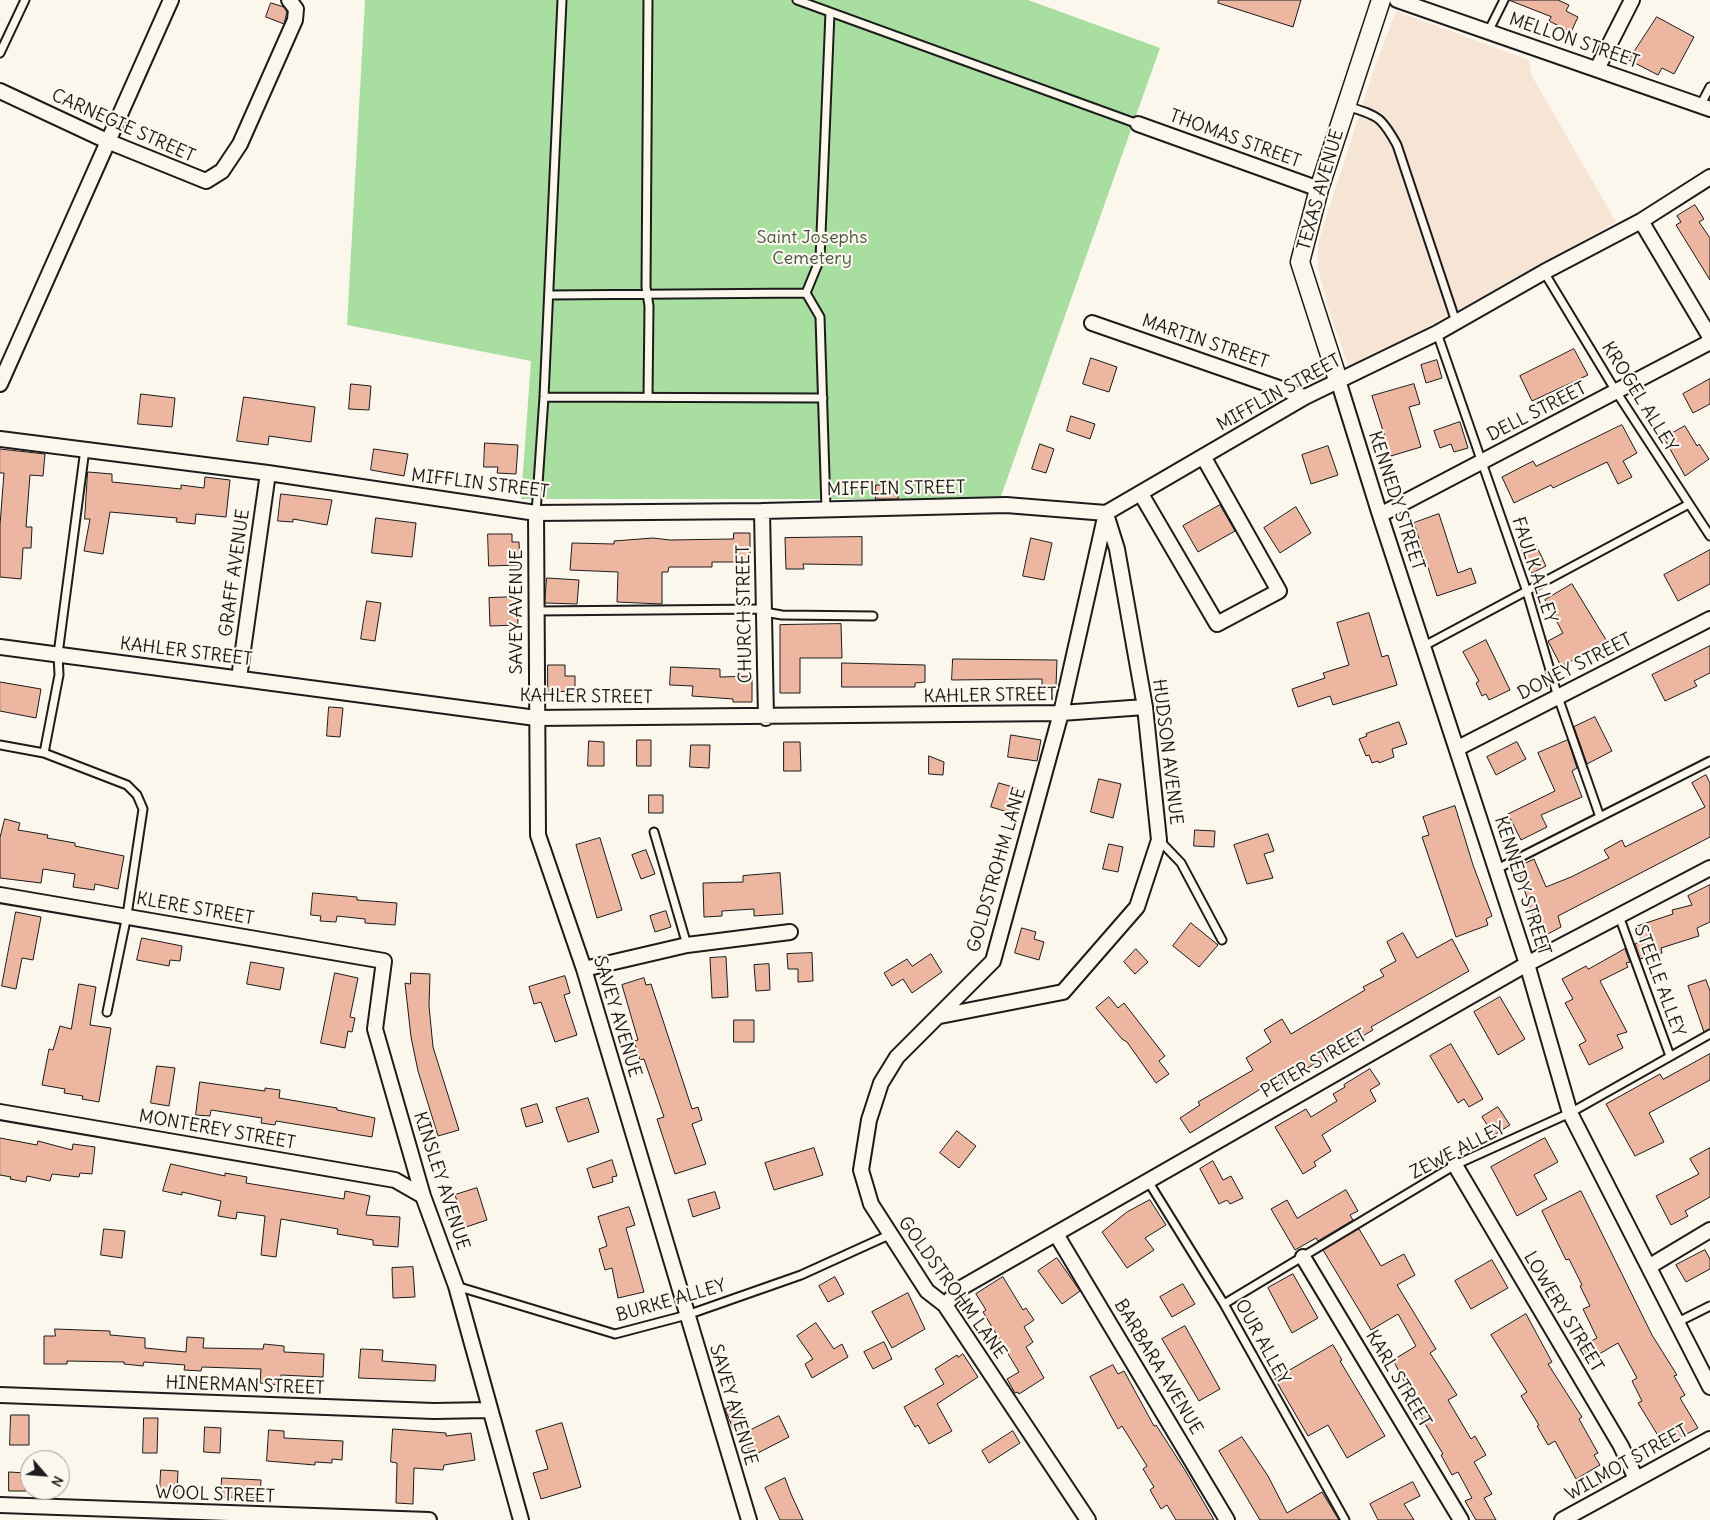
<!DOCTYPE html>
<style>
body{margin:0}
#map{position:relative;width:1710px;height:1520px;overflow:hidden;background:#fbf7ec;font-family:Delius,sans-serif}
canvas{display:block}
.north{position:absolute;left:20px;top:1450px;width:50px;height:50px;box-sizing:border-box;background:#fbf7ec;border:1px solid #a29f99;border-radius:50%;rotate:117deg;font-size:14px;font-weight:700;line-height:20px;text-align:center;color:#1c1c1c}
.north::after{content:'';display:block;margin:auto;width:18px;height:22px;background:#1c1c1c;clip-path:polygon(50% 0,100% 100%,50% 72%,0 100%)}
</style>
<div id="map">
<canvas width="1710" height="1520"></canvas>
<div class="north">N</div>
</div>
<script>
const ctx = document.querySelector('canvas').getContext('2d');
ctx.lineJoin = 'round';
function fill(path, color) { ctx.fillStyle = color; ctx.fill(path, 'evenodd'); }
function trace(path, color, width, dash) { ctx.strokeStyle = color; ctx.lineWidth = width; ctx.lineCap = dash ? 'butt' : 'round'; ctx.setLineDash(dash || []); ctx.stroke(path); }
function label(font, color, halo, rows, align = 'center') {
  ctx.font = font + ' Delius,sans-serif'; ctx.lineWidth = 4.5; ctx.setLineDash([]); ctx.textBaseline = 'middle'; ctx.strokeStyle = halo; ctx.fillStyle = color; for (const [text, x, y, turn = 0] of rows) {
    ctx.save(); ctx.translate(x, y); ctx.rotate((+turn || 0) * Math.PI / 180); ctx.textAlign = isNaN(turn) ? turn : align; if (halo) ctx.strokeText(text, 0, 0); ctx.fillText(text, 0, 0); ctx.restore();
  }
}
fill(new Path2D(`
 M1396,11L1529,60L1532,76L1616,222L1350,370L1328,308L1318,268V243L1375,66Z`), '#f6e4d5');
fill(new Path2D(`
 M365,0H1028L1160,48L1000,499H521L531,361L347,325Z`), '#a9dea1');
const building = new Path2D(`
 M1219,0H1301L1293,27L1218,3Z
 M1509,0H1558L1569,5L1566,11L1578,17L1571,32L1549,21L1551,17Z
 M271,3L284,7L287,12L284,24L266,17Z
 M1657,17L1694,37L1674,74L1662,68L1658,75L1629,60Z
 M1695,205L1704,219L1699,222L1710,238V280L1676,225L1681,222L1677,216Z
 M1574,349L1588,375L1532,401L1520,376Z
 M1091,358L1117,367L1109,392L1083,384Z
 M1437,360L1442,378L1426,383L1421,365Z
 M1710,379V404L1693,413L1683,394Z
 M351,384L371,386L369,410L349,409Z
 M1414,384L1420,404L1409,407L1421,447L1391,456L1372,396Z
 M141,394L175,398L172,427L138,424Z
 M244,397L315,407L311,442L269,436L268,445L237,441Z
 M1071,416L1095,424L1090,439L1067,431Z
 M1460,422L1468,448L1454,452L1451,444L1440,448L1434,431Z
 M1622,425L1637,453L1623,461L1632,477L1618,484L1607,462L1553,488L1551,485L1514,503L1502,477L1533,461L1536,466Z
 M1685,426L1697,446L1699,444L1709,459L1685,476L1664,438Z
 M485,443L518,445L516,474L497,473L498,467H484Z
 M1040,444L1054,449L1046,473L1032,469Z
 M1328,446L1338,475L1311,484L1302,455Z
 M0,449L45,454L43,476L30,475L26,527H32L31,548H23L21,579L0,577V525L4,473H0Z
 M374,449L408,454L404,476L371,470Z
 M88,472L112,474V482L181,489V485L204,488L205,477L230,480L226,517L196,514L195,524L176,522L177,518L110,512L103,554L84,551L90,519H85Z
 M876,485H898V499H876Z
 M281,494L332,500L327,525L293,519V522L278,521Z
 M1220,505L1235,531L1198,552L1183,526Z
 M1296,507L1311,533L1280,553L1264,528Z
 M1439,514L1458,573L1471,568L1476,583L1437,596L1414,523Z
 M376,518L416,523L412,557L372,553Z
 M734,533H750V562H712V567H669L668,572H662V604L617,602L618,572L570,570L572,543L614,544V541L653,538L670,540L733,539Z
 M488,534H512V542H519L520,565L489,566Z
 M862,537V565L803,564L804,569H786L785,538Z
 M1031,538L1052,543L1044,580L1023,576Z
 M1536,545L1546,566L1532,573L1522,551Z
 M1710,550V584L1678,601L1664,575Z
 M547,578L579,580L577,604L545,603Z
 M1572,584L1608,643L1561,666L1548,641L1563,633L1545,600Z
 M517,597L518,625L490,626L489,598Z
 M367,601L381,603L375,641L361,639Z
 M1369,613L1382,657L1388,655L1397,685L1333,705L1330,696L1298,707L1292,689L1325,678L1323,673L1349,665L1337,623Z
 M841,624L842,658H800V693H780V625Z
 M1486,640L1510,690L1489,700L1486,694L1482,696L1476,683L1479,681L1463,652Z
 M1710,646V673L1694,681L1697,686L1665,701L1652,675Z
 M953,659L1057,660L1056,686H1042V679L952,680Z
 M842,663L925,665V682L915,683V687H842Z
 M548,665H565V676H575V691L548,692Z
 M671,667L720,669V677L752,676V702H733V699L692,696L693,686L670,685Z
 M0,682L41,689L36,718L0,711Z
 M329,707L343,708L340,737L327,736Z
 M1595,717L1612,751L1587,764L1574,727Z
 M1399,722L1407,744L1392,749L1394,757L1379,763L1378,761L1372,763L1369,755L1366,756L1359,739L1367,736L1366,734Z
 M1011,735L1041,740L1037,761L1008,757Z
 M637,740H651V766H637Z
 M1568,740L1577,768L1572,771L1582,797L1541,815L1547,827L1521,840L1508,814L1555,791L1538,753Z
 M589,741L604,742V766H588Z
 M784,742H800L801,771H784Z
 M1517,742L1526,759L1496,775L1487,757Z
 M691,745H710L709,768L690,767Z
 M929,756L944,762L943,775L929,774Z
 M1706,775L1710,783V837L1558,916L1561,927L1540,938L1517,867L1534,859L1546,887L1571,877L1609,858L1604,850L1622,840L1625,847L1705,807L1692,783Z
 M1099,779L1121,784L1113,818L1091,812Z
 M999,783L1020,789L1011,813L991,807Z
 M649,795H663V813H649Z
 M1455,806L1473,865L1492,916L1486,919L1488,925L1456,937L1422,837L1429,835L1423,817Z
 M5,819L20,823L18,830L48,835L47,838L75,843V846L124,856L118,889L95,884L94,890L73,887L75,874L43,869L41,883L0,878V838Z
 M1195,830L1215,831L1214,847L1194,846Z
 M1268,834L1274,851L1264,854L1273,878L1247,884L1234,845Z
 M600,838L622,910L597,918L576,845Z
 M1109,844L1123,847L1118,872L1103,869Z
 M646,850L655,874L641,879L632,855Z
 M780,873L783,914L754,916V909L722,911V916L704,917L703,883L743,882V876Z
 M1710,885V922L1697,928L1699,936L1661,948L1662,953L1640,959L1635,944L1641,941L1637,926L1673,914L1672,910L1692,905L1688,896Z
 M313,893L357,897V900L397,903L395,925L365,923V919L337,916L336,922L320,921L321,916L311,915Z
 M666,911L671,927L655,932L650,916Z
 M16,912L41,917L33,960L22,958L16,989L2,986Z
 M1191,923L1218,945L1199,967L1173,946Z
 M1022,928L1036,932L1034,939L1044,942L1039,960L1015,953Z
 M1403,933L1417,958L1452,939L1469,971L1371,1027L1373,1030L1297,1074L1273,1088L1270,1083L1190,1133L1180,1118L1200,1105L1198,1102L1253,1070L1246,1058L1271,1042L1264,1030L1282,1019L1291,1034L1365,990L1363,987L1384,976L1380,970L1396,961L1387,942Z
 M142,938L182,946L180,961L170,960L169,966L137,960Z
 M1136,949L1148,962L1135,974L1124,962Z
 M1625,949L1630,962L1626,963L1628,967L1600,981L1627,1032L1617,1035L1623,1048L1589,1065L1579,1045L1586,1041L1565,1003L1573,999L1562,979L1586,966L1588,969Z
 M812,953L813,981L798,982V969H788L787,954Z
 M931,954L942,972L912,993L903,979L892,986L884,973L907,959L912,966Z
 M726,957L728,997L712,998L710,958Z
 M251,962L284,968L280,990L247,984Z
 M769,964L770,990L756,991L754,965Z
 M335,973L358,978L350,1017L355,1018L352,1032L348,1031L345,1048L321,1043Z
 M411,973L430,974L429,1006L433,1047L459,1130L438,1136L418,1071L411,1037L405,983L410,984Z
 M565,976L570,993L564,995L577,1035L555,1042L541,1002L534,1004L529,987Z
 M644,978L646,985L651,984L692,1109L698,1107L702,1120L692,1124L706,1164L675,1174L657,1119L664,1117L644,1059L640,1060L634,1041L638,1040L622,985Z
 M1706,980L1710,991V1029L1704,1032L1688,986Z
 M79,984L96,987L90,1025L111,1028L99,1102L82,1099L83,1096L64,1093L65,1089L42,1085L49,1049L53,1050L60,1026L71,1029Z
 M1109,997L1118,1008L1124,1003L1165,1056L1159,1061L1169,1074L1156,1083L1127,1042L1122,1039L1096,1008Z
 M1500,997L1525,1039L1498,1055L1474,1012Z
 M734,1020H754V1042H734Z
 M1451,1044L1483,1099L1469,1107L1464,1099L1458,1103L1430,1056Z
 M1710,1054V1080L1649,1113L1664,1142L1635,1156L1606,1104L1660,1074L1663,1079Z
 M157,1066L175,1068L169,1106L151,1103Z
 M1370,1069L1380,1084L1370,1090L1376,1101L1322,1135L1331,1151L1314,1162L1316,1166L1303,1174L1275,1127L1306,1109L1311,1117L1337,1101L1333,1094L1345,1087L1344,1085Z
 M200,1082L265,1091V1088L280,1090L279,1098L337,1108V1110L375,1118L372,1137L276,1121L275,1125L261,1123L262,1118L211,1110L210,1116L196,1115Z
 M588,1098L599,1132L568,1142L556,1108Z
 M537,1104L543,1122L526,1127L521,1109Z
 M1498,1107L1510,1125L1494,1135L1482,1117Z
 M957,1131L976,1146L959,1168L940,1153Z
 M0,1138L37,1145L38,1141L72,1150L73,1144L95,1147L92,1174L80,1173L79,1177L52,1174L50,1181L27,1176L26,1182L10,1179L11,1177L0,1175Z
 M1545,1138L1558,1162L1534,1175L1547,1199L1517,1216L1491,1167Z
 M814,1148L823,1175L774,1190L765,1163Z
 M1710,1148V1197L1685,1211L1688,1216L1671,1225L1656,1196L1699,1174L1690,1159Z
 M612,1160L617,1176L612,1177L613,1182L593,1188L587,1169Z
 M1213,1161L1223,1180L1231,1176L1243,1198L1230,1204L1227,1200L1219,1204L1200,1169Z
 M171,1164L225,1176V1173L247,1177L246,1183L344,1199L345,1191L370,1196L366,1215L400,1217L398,1247L373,1245V1240L337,1234L338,1229L281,1219L276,1257L261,1255L265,1216L237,1212L236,1219L218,1216L221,1201L182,1192V1195L163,1191Z
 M477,1188L487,1220L460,1229L456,1215L461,1213L455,1195Z
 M1346,1190L1358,1211L1350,1215L1353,1220L1318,1241L1316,1238L1295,1250L1271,1209L1287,1200L1297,1218Z
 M1581,1191L1652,1335L1677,1375L1674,1376L1685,1395L1680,1398L1698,1428L1668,1444L1665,1440L1662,1442L1638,1403L1642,1401L1632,1381L1637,1378L1618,1343L1589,1360L1582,1346L1597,1338L1583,1309L1590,1306L1580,1286L1582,1285L1569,1259L1566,1260L1542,1211Z
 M715,1192L720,1208L693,1217L688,1200Z
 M1150,1200L1166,1225L1145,1238L1154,1250L1127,1268L1102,1232L1127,1212Z
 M629,1207L635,1225L626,1228L644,1292L618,1298L612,1268L605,1270L599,1249L607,1246L598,1217Z
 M104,1229L125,1231L122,1258L101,1255Z
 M1359,1229L1381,1266L1404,1254L1415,1275L1397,1285L1436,1349L1430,1353L1457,1395L1448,1400L1471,1439L1475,1436L1486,1455L1474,1462L1492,1494L1484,1498L1496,1520H1476L1465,1501L1472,1498L1458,1472L1452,1475L1441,1455L1443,1454L1412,1402L1414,1400L1393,1360L1416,1346L1398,1314L1371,1330L1323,1250Z
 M1705,1250L1710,1259V1269L1686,1282L1676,1265Z
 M1057,1258L1080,1291L1062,1304L1038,1271Z
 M1492,1260L1508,1288L1471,1309L1455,1281Z
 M413,1267L415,1297L393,1298L392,1268Z
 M1293,1274L1318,1318L1292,1333L1268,1288Z
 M835,1277L844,1294L828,1302L819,1286Z
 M1003,1277L1023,1310L1026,1308L1034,1320L1024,1327L1033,1342L1026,1347L1044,1378L1019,1394L1018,1392L1015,1393L1007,1379L1019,1372L983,1312L986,1310L976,1294Z
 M1183,1284L1195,1304L1172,1317L1160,1297Z
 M908,1293L925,1329L892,1348L872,1312Z
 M1526,1314L1552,1362L1548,1364L1582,1417L1579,1419L1598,1453L1594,1455L1600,1465L1576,1479L1555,1441L1548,1445L1537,1426L1539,1425L1521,1396L1527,1392L1491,1335Z
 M816,1323L834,1349L842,1344L848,1357L812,1378L805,1364L813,1359L797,1336Z
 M1185,1326L1220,1389L1199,1401L1162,1339Z
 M55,1329L110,1331V1335L145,1338V1348L186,1352L187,1337L204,1338L203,1348L263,1349L264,1344L284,1346V1352L324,1354L323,1377L281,1375L280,1385L260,1383L261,1369L202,1367L201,1371L184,1370L185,1365L144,1362L143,1366L124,1364V1362L67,1361V1364H44V1336H55Z
 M884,1342L892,1359L873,1369L864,1352Z
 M1333,1345L1342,1360L1340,1361L1385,1436L1347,1458L1328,1425L1308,1436L1275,1379Z
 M361,1349L383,1350L382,1361L436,1365L435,1381L359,1378Z
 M963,1354L978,1377L937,1404L952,1431L929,1444L918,1425L915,1427L904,1407L944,1384L935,1369L957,1355L958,1357Z
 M1113,1365L1118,1374L1124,1371L1154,1426L1156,1425L1185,1470L1214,1520H1176L1167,1505L1161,1509L1150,1490L1154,1487L1143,1469L1147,1466L1122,1426L1118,1429L1090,1377Z
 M738,1404L747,1426L734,1431L725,1409Z
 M11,1415H29V1445H10Z
 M779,1416L789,1437L752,1456L741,1435Z
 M144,1418H158L157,1453H143Z
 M562,1423L581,1487L541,1499L533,1473L548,1469L536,1431Z
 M205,1427L221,1428L220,1453L204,1452Z
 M393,1429L446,1433V1436L471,1433L475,1460L444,1465L443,1470L414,1468L413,1504L396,1503L397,1463L391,1462Z
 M269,1430L284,1431V1438L343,1441L342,1460L332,1459V1463L315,1462V1465L267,1461Z
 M1013,1431L1020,1443L989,1463L982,1451Z
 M1242,1437L1268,1476L1287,1513L1322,1492L1339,1520H1260L1219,1451Z
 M161,1470L178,1471L177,1493L160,1491Z
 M9,1472L26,1473V1491H9Z
 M222,1478L261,1480L260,1498L221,1497Z
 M785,1478L791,1494L803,1520H780L765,1488Z
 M1413,1482L1420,1496L1404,1504L1414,1520H1378L1370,1504Z`);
fill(building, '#ecb6a0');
trace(building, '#1c1c1c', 1);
const service = new Path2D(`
 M648,0L646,287L649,306L648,397
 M797,0L1138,124
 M1488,32L1504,0
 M0,53L25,0
 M1347,106C1378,116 1381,116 1397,145L1456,322
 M1700,106L1710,87
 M1544,272L1617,393L1710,536
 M549,295L806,293
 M1437,333L1527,592L1558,697L1600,817
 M544,397L823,398
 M826,509L820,317L806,293L820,259L830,12
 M536,513L544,397L562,0
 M536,611L764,609
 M764,612L782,615L873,616
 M1424,646L1689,504
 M0,745L44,753L127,785L137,795L143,809L127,915L107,1012
 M44,753L59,675L58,654L85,449
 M654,832L687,945
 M1159,840L1181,863L1222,940
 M1497,869L1710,761
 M1619,916L1670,1056
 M1148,1181L1224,1304L1345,1520
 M456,1286L615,1334L687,1315L801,1275L889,1235
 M1224,1304L1455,1165L1570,1113L1710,1034
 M1678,1322L1710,1306`);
const minor = new Path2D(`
 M1397,0L1710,109
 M1597,69L1632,0
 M0,91L107,141L206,181L222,171L240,144L295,20L296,9L289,0
 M1138,124L1319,189
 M1641,221L1710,337
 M1092,323L1305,397
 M1338,380L1380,515L1527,964L1570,1113L1710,1387
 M0,384L171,0
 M0,439L268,473L536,513L762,511L1006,505L1106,513L1305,397L1437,333L1544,272L1641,221L1710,177
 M1141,494L1217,624L1279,591L1204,458
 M762,511L766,718
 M536,513L538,835L584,969L749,1520
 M1380,515L1710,342
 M0,647L536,718L1061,713L1145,707
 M239,678L268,473
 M1458,748L1710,619
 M0,895L384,961L375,1029L423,1196L456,1286L521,1520
 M584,969L687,945L790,932
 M940,1016L1063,992L1137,907L1159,840L1145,707L1117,549L1106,514
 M0,1112L395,1180L423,1196
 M1455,1165L1621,1446L1636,1479
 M1056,1234L1227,1520
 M1303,1257L1461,1520
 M1650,1266L1710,1230
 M945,1305L961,1288L1527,964L1710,868
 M0,1395L434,1411L489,1410
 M0,1505L429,1520
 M1088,1520L945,1305L927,1291L871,1204L861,1170L869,1120L881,1083L897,1057L993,961L1061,713L1106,513
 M1562,1520L1710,1439`);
const tertiary = new Path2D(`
 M1338,380L1300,262L1319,189L1381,0`);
trace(service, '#1c1c1c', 11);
trace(minor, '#1c1c1c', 18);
trace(tertiary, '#1c1c1c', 21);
trace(service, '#fbf7ec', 7);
trace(minor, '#fbf7ec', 14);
trace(tertiary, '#fbf7ec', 18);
label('18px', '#1c1c1c', '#fbf7ec', [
 ["MELLON STREET",1574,41,19],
 ["CARNEGIE STREET",123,126,24],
 ["THOMAS STREET",1235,139,20],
 ["TEXAS AVENUE",1321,190,-74],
 ["MARTIN STREET",1205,342,19],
 ["MIFFLIN STREET",1279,393,-29],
 ["KROGEL ALLEY",1639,397,58],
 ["DELL STREET",1537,412,-27],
 ["MIFFLIN STREET",480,484,7],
 ["MIFFLIN STREET",896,489,-1],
 ["KENNEDY STREET",1396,501,72],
 ["FAULK ALLEY",1534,570,72],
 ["GRAFF AVENUE",235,573,-82],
 ["SAVEY AVENUE",517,612,-90],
 ["CHURCH STREET",745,614,-91],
 ["KAHLER STREET",186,652,7],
 ["DONEY STREET",1575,667,-27],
 ["KAHLER STREET",990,696,-1],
 ["KAHLER STREET",586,697,1],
 ["HUDSON AVENUE",1167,752,83],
 ["GOLDSTROHM LANE",997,870,-74],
 ["KENNEDY STREET",1522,886,72],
 ["KLERE STREET",195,909,10],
 ["STEELE ALLEY",1659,981,70],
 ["SAVEY AVENUE",617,1017,73],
 ["PETER STREET",1314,1064,-30],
 ["MONTEREY STREET",217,1130,10],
 ["ZEWE ALLEY",1458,1151,-27],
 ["KINSLEY AVENUE",441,1181,72],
 ["GOLDSTROHM LANE",952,1288,54],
 ["BURKE ALLEY",671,1301,-16],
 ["LOWERY STREET",1563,1312,59],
 ["OUR ALLEY",1262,1342,61],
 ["BARBARA AVENUE",1158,1367,59],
 ["KARL STREET",1398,1379,59],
 ["HINERMAN STREET",245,1386,2],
 ["SAVEY AVENUE",733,1405,73],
 ["WILMOT STREET",1627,1463,-29],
 ["WOOL STREET",215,1495,2]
]);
label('18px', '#465644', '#fbf7ec', [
 ["Saint Josephs",812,238],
 ["Cemetery",812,259]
]);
</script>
